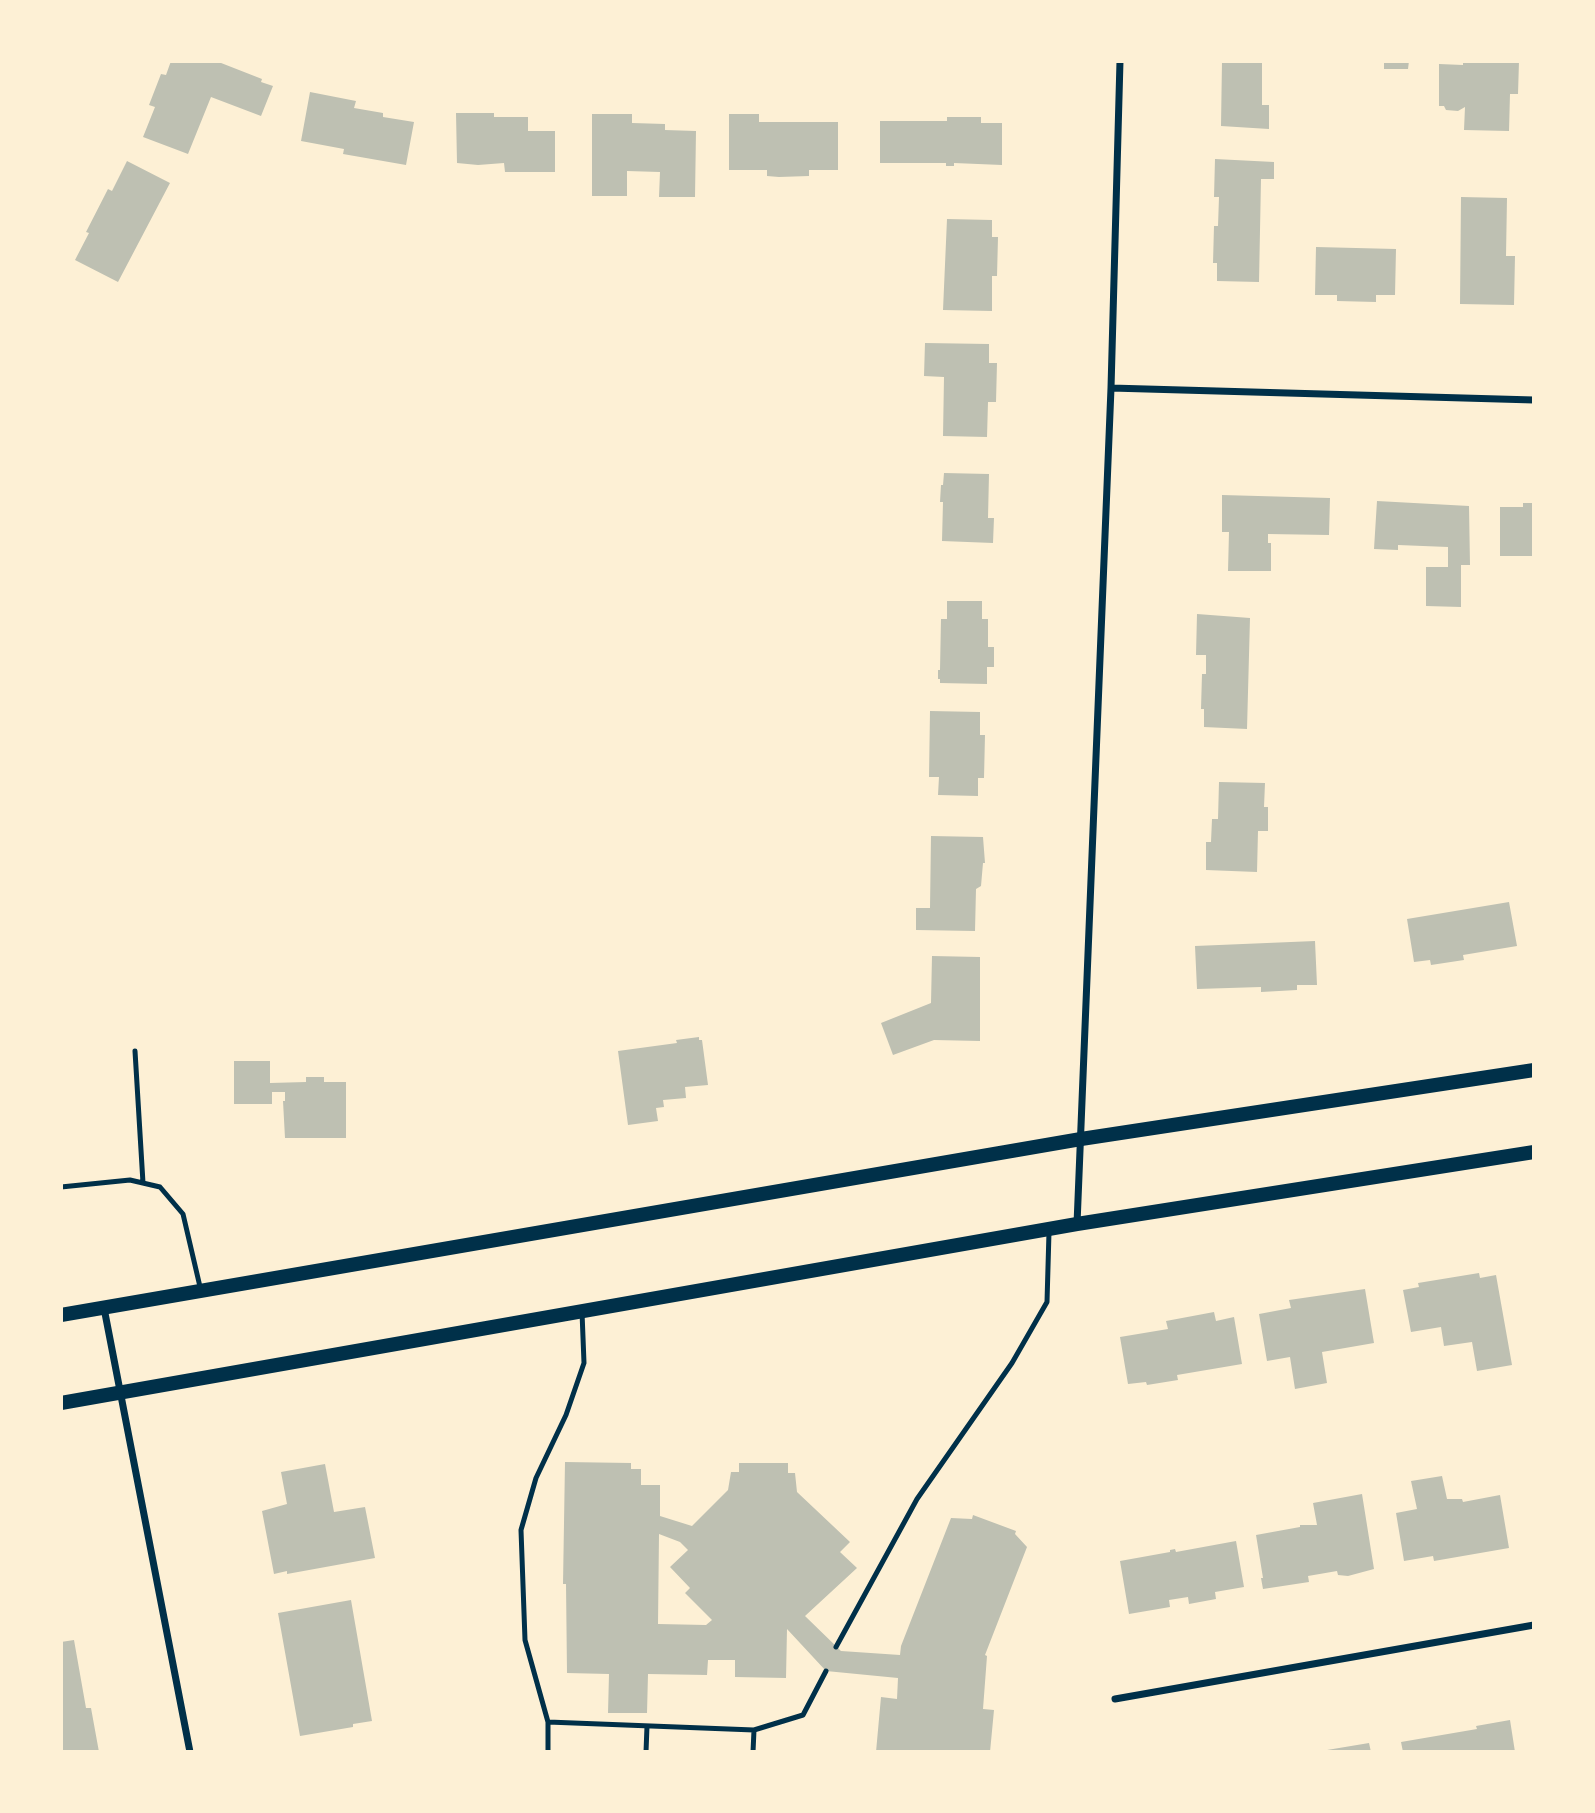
<!DOCTYPE html>
<style>
body{margin:0}
#map{position:relative;width:1595px;height:1813px;overflow:hidden;background:#fdf0d5;font-family:"Titillium Web",sans-serif}
canvas{display:block}
.frame{position:absolute;inset:0;border:63px solid #fdf0d5;pointer-events:none}
</style>
<div id="map">
<canvas width="1595" height="1813"></canvas>
<div class="frame"></div>
</div>
<script>
const ctx = document.querySelector('canvas').getContext('2d');
ctx.lineJoin = 'round';
function fill(path, color) { ctx.fillStyle = color; ctx.fill(path, 'evenodd'); }
function trace(path, color, width, dash) { ctx.strokeStyle = color; ctx.lineWidth = width; ctx.lineCap = dash ? 'butt' : 'round'; ctx.setLineDash(dash || []); ctx.stroke(path); }
fill(new Path2D(`
 M171,61H216L262,79L261,82L273,86L261,116L211,97L188,154L143,137L155,107L149,105L161,74L166,75Z
 M1222,61H1262V105H1269V129L1221,126Z
 M1384,61H1409L1408,69H1384Z
 M1463,61H1519L1518,94H1510L1509,131L1464,130L1465,107L1458,111L1446,110L1444,106H1439V64L1463,65Z
 M310,92L356,101L354,108L383,113V117L414,122L406,165L343,154L344,149L301,141Z
 M456,113H494V117H528V131H555V172H505L504,163L478,165L457,163Z
 M592,114H632V123L665,124V130L696,131L695,197H659L660,172L627,171V196H592Z
 M729,114H759V122H838V170H809V176L779,177L767,176V170H729Z
 M947,117H981V123H1002V165L954,163V166H946V163H880V121H947Z
 M1215,159L1274,162V179H1261L1259,282L1217,281V263H1213L1214,226H1218L1219,197H1214Z
 M127,161L170,183L118,282L75,260L89,233L86,232L108,189L112,191Z
 M1461,197L1507,198L1506,256H1515L1514,305L1460,304Z
 M947,219L992,220V237H998L997,276H992V311L943,310Z
 M1316,247L1396,249L1395,295H1376V302L1337,301V295H1315Z
 M925,343L989,344V363H997L996,402H988L987,437L943,436L944,377L924,376Z
 M944,473L989,474L988,518H994L993,543L942,541L943,502H940L941,485H943Z
 M1222,495L1330,498L1329,535L1268,534V543H1271V571H1228L1229,532H1222Z
 M1377,501L1469,506L1470,565H1461V607L1426,606V567H1448V547L1398,545V550L1374,549Z
 M1523,503H1534V556H1500V507H1523Z
 M947,601H982V619H988V647H994V667H987V684L940,683V679H938V670H940L941,619H947Z
 M1197,614L1250,618L1247,729L1204,727V709H1201L1202,674H1206V655H1196Z
 M930,711L980,712V735H985L984,778H978V796L938,795L939,777H929Z
 M1219,782L1265,783L1264,807H1268V831H1258L1257,872L1206,870V842H1211L1212,819H1218Z
 M931,836L983,837L985,863H983L981,886L976,889L975,931L916,930V908H930Z
 M1509,902L1517,946L1463,955L1464,960L1431,965L1430,960L1414,962L1407,919Z
 M1315,941L1317,985H1297V990L1261,992V987L1197,989L1195,946Z
 M932,956L980,957V1041L934,1040L893,1055L881,1023L931,1003Z
 M699,1037V1040H702L708,1085L685,1087L686,1098L663,1100L664,1107L656,1108L658,1121L628,1125L618,1051L677,1043L676,1040Z
 M234,1061H270V1083L306,1082V1077H324V1082H346V1138H285L283,1101H285V1092H272V1104H234Z
 M1479,1273L1480,1278L1496,1275L1512,1365L1477,1371L1472,1342L1444,1346L1441,1327L1411,1332L1403,1290L1419,1287L1418,1283Z
 M1365,1289L1374,1343L1322,1352L1327,1383L1295,1389L1290,1357L1267,1361L1259,1314L1291,1308L1289,1300Z
 M1214,1312L1216,1321L1234,1317L1242,1364L1177,1375L1178,1380L1147,1385L1146,1382L1128,1384L1120,1337L1168,1329L1166,1321Z
 M565,1462L631,1463V1469H641V1485H660V1516L692,1526L728,1490L731,1472H739V1463H788V1473H795L797,1492L850,1542L840,1552L857,1568L805,1616L841,1651L900,1655L901,1646L951,1518L972,1519L973,1515L1016,1531L1015,1534L1027,1547L985,1655L987,1656L983,1709L994,1710L990,1752H876L881,1697L897,1699L898,1678L826,1671L787,1629L786,1678L735,1677V1660H708L707,1675L648,1674L647,1713H608L609,1674L567,1673L566,1584H563ZM659,1534L680,1542L688,1550L670,1567L690,1588L685,1593L712,1620L706,1625L658,1624Z
 M325,1464L334,1512L365,1507L375,1558L287,1574V1571L274,1574L262,1511L287,1504L281,1472Z
 M1442,1476L1447,1499H1462L1463,1502L1500,1495L1509,1548L1434,1561L1433,1556L1404,1561L1396,1513L1417,1509L1411,1481Z
 M1362,1494L1374,1569L1348,1576L1338,1575L1337,1571L1308,1576L1309,1582L1263,1589L1261,1578H1263L1256,1535L1300,1527V1525H1317L1313,1503Z
 M1236,1541L1244,1587L1215,1592L1216,1599L1189,1604L1188,1597L1169,1600L1170,1607L1129,1614L1120,1561L1170,1552V1550L1175,1549L1176,1552Z
 M351,1600L372,1721L353,1724V1727L300,1736L278,1613Z
 M74,1640L86,1708H91L99,1752H61V1642Z
 M1510,1720L1515,1752H1403L1401,1742L1477,1729L1476,1726Z
 M1369,1743L1371,1752H1327V1750Z`), '#bec0b2');
trace(new Path2D(`
 M135,1051L143,1183
 M61,1187L130,1180L160,1187L183,1214L201,1291
 M836,1647L917,1499L1012,1363L1047,1302L1049,1232
 M548,1722L754,1730L753,1752
 M754,1730L803,1715L826,1671
 M548,1752V1722L525,1640L521,1530L536,1478L566,1415L584,1363L582,1312
 M646,1752L647,1726`), '#003049', 5);
trace(new Path2D(`
 M1111,388L1534,400
 M1077,1224L1111,388L1120,61
 M104,1308L190,1752
 M1115,1699L1534,1625`), '#003049', 7);
trace(new Path2D(`
 M61,1315L1081,1139L1534,1070
 M61,1403L1077,1224L1534,1152`), '#003049', 14);
</script>
